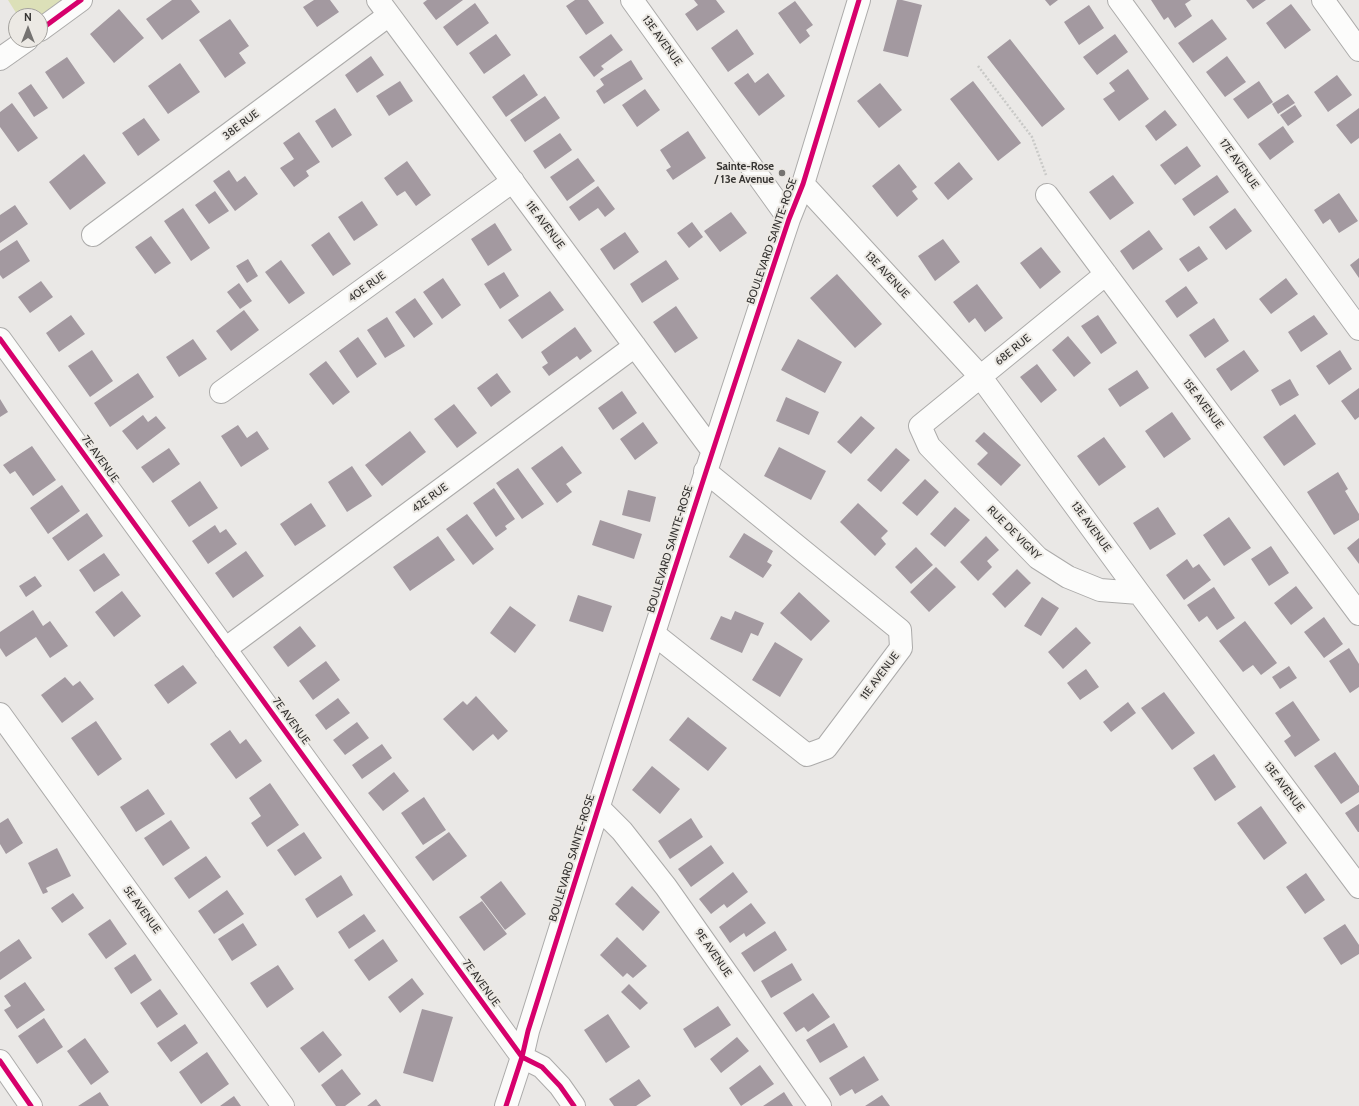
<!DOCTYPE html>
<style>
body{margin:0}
#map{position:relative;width:1359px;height:1106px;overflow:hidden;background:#eae8e6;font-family:Cabin,sans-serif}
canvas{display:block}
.north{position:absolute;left:8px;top:8px;width:40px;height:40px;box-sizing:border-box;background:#ece9e4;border:1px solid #a3a19d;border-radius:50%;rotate:0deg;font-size:11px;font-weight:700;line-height:16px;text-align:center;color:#363432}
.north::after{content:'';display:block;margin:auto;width:14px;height:18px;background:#757371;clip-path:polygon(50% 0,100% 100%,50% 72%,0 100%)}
</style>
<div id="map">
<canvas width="1359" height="1106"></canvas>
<div class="north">N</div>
</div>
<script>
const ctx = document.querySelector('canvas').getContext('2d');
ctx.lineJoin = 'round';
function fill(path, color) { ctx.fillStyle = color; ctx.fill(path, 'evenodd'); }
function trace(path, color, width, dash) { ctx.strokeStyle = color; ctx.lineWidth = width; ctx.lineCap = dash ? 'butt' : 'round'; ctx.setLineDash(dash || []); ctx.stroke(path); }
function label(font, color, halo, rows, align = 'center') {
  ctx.font = font + ' Cabin,sans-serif'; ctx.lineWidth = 4; ctx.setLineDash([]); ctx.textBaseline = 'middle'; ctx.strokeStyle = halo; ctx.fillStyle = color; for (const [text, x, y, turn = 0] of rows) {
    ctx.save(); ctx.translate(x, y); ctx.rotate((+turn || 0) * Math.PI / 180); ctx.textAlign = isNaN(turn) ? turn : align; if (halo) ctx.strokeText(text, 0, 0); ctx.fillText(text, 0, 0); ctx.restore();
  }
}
fill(new Path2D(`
 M8,0H66L40,22V16H18Z`), '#dce0b8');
fill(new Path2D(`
 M172,0H191L200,12L162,40L146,19Z
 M314,0H330L339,12L317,27L303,7Z
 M427,0H463L436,20L423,3Z
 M575,0H588L604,23L586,35L566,6Z
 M694,0H716L725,12L697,31L685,14L698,5Z
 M897,0H902L922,5L908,57L883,51Z
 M1045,0H1058L1050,6Z
 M1151,0H1191L1185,4L1192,16L1175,28L1168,17L1164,20Z
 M1246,0H1266L1253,9Z
 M795,1L813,25L806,30L810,36L800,44L778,13Z
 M475,3L489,23L457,46L443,27Z
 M1291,4L1311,30L1285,49L1266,23Z
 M1089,5L1104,28L1079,45L1064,22Z
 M119,9L144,38L114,63L90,34Z
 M230,19L249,46L239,53L246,63L225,78L199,40Z
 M1212,19L1227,39L1193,63L1178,43Z
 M737,29L754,54L728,72L711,48Z
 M496,34L511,55L484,74L469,53Z
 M611,34L623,50L601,66L604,69L594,77L579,57Z
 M1115,34L1128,52L1097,75L1083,57Z
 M1010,39L1065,109L1042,127L987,57Z
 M371,56L384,75L357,93L345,75Z
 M1227,56L1246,82L1225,97L1206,72Z
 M67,57L85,83L63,99L45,72Z
 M631,60L643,79L604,104L596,91L604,85L600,79Z
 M180,63L200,92L168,114L148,86Z
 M1128,69L1149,99L1119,121L1103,99L1115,91L1109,83Z
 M748,73L755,83L768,73L785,96L759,116L734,83Z
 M524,74L538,95L506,117L492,97Z
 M1337,75L1352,95L1328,112L1314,92Z
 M400,81L413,101L389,116L376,96Z
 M973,81L1021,143L998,161L950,99Z
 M1259,81L1273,102L1248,119L1233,99Z
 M880,83L902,110L879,128L857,101Z
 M31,84L48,108L34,117L18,93Z
 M645,89L660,110L637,127L622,105Z
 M1288,94L1295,103L1278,114L1272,104Z
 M545,96L560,118L525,142L510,120Z
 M12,103L38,138L18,152L0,127V112Z
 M1295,105L1302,116L1288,126L1280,115Z
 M335,108L352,135L332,148L315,121Z
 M1359,108V138L1351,144L1336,125Z
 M1165,110L1177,125L1156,141L1145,126Z
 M144,118L160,140L138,156L122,133Z
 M1283,126L1294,142L1270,160L1258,144Z
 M688,131L706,158L673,180L666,170L671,167L660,150Z
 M299,132L320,162L306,171L309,176L294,187L280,168L294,159L283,143Z
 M560,133L572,150L545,169L533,151Z
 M1187,146L1201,166L1175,185L1160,165Z
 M84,154L106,183L70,210L49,182Z
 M578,158L595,181L567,201L550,177Z
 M407,161L431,195L416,206L405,191L397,196L384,178Z
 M959,162L973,179L948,200L934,183Z
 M899,164L917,187L912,191L918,199L897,217L872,186Z
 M229,170L237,182L245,176L258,194L235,211L213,181Z
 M1113,175L1134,203L1110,220L1089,192Z
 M1217,175L1229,192L1194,216L1182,199Z
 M598,186L615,209L605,217L598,208L579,221L569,207Z
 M215,191L229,211L209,224L195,205Z
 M1339,193L1358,221L1339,233L1330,219L1323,224L1314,210Z
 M362,201L378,225L354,241L338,217Z
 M15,205L28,224L0,243V215Z
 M183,208L210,248L191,261L164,221Z
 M1235,208L1252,231L1226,250L1209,227Z
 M731,212L747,233L720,252L704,231Z
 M692,222L703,237L689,248L677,233Z
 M495,223L512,250L488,266L471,239Z
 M1149,230L1163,249L1133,270L1120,251Z
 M329,232L351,264L333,276L311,245Z
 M625,232L639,252L614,270L600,249Z
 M151,236L171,263L155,274L135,247Z
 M943,239L960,262L935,281L918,256Z
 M17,240L30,261L3,279L0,275V251Z
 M1199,246L1208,259L1188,272L1179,259Z
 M1041,247L1061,272L1040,289L1020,263Z
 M1359,258V278L1350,265Z
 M248,259L258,276L247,283L236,266Z
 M281,260L305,293L289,304L265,272Z
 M666,260L679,279L642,303L630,284Z
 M504,272L519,296L500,309L484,284Z
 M837,274L882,324L855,348L810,298Z
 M443,278L461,305L442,319L423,292Z
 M1286,278L1298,294L1271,314L1259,299Z
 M41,281L53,297L30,313L18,297Z
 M239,283L252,301L240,309L227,292Z
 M977,284L1003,318L985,332L975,318L969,323L953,302Z
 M1186,286L1198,303L1177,318L1165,301Z
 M550,291L564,310L522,339L508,320Z
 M415,298L433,324L414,338L395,312Z
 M676,306L698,338L675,353L653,322Z
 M244,310L259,330L231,351L216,331Z
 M71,315L85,334L59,352L46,333Z
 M1098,315L1117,343L1101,354L1081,326Z
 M1314,315L1328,334L1301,352L1288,332Z
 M387,317L405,346L385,358L367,330Z
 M1214,318L1229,341L1205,358L1189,335Z
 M575,327L592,351L580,360L577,356L549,376L542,367L548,363L541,352Z
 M1068,336L1091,363L1074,377L1052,350Z
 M358,337L377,364L357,378L339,351Z
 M193,339L207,359L179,377L166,357Z
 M798,339L842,362L825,393L781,370Z
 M92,350L113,381L90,397L68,366Z
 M1244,350L1259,371L1231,391L1216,369Z
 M1340,350L1352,369L1329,385L1316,366Z
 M326,361L350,392L333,405L309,374Z
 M1037,364L1057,390L1041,403L1020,377Z
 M1137,370L1149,388L1120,407L1108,389Z
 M138,373L154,397L110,427L94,403Z
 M497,373L511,392L491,407L477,388Z
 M1290,379L1299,395L1280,406L1271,390Z
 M1359,388V417L1355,420L1341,401Z
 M622,391L637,413L613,430L598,408Z
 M786,397L819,412L809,435L776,421Z
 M0,399L8,412L0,417Z
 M454,404L477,433L457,448L434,419Z
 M1172,412L1191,439L1164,458L1145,431Z
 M1295,414L1316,444L1284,466L1263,437Z
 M143,415L148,422L156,416L166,428L137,450L122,431Z
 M861,416L875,428L851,454L837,442Z
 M643,422L658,443L635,460L620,439Z
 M238,425L247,438L257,431L269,449L241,467L221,436Z
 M410,431L426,452L382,486L365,465Z
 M984,432L1021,465L1001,486L977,464L988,453L975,441Z
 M1104,437L1126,467L1099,486L1077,456Z
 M32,446L56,480L33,496L15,471L10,474L3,465Z
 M562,446L582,473L566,484L572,492L557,503L531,468Z
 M779,447L826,471L811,500L764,476Z
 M169,448L180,464L153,483L141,467Z
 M896,448L910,460L881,492L867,480Z
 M352,466L372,496L347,512L328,482Z
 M518,468L544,504L522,519L496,483Z
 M1338,472L1348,489L1345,491L1359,514V520L1334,535L1307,492Z
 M925,479L939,492L917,516L902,503Z
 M200,481L218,508L189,527L171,501Z
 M62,485L80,511L48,534L30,508Z
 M494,488L515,519L505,526L507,529L496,537L473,503Z
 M628,490L656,497L650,522L622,515Z
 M311,503L326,526L295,546L280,524Z
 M858,503L888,531L881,538L886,544L875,556L840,522Z
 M955,507L970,520L945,547L930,534Z
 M1158,507L1176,534L1150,550L1133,523Z
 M87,513L103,536L68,561L52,538Z
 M467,514L494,549L473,565L446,529Z
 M1229,517L1251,548L1224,566L1203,535Z
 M600,520L642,534L634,559L592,545Z
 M215,525L220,533L226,529L237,544L208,564L192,541Z
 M744,533L773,551L767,562L772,565L763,578L729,557Z
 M438,536L455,560L410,591L393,567Z
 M986,536L999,550L987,561L992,567L978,581L960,562Z
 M1359,538V564L1347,548Z
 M1271,546L1289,573L1269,586L1251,559Z
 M916,547L933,565L911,584L895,567Z
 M246,551L264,576L233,598L215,573Z
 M104,553L120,575L94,592L79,570Z
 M1187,559L1193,568L1199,564L1211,580L1184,600L1166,575Z
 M936,567L956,587L929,612L910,592Z
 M1017,569L1031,583L1005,608L992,594Z
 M35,576L42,586L26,597L19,586Z
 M1296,586L1313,608L1291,625L1274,603Z
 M1214,587L1235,618L1217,630L1207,616L1199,622L1187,605Z
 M122,591L141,616L114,637L95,612Z
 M799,592L830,621L811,641L780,613Z
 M578,595L612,606L603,632L569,621Z
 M1042,597L1059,608L1041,636L1024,626Z
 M510,606L536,625L515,653L490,633Z
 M33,610L43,626L50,621L68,646L50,658L36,637L6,657L0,648V632Z
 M735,611L764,623L758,636L751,633L742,653L710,639L721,616L731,620Z
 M1324,617L1343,644L1324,658L1304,632Z
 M1245,621L1277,663L1261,675L1253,665L1243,672L1219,641Z
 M300,626L316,646L288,667L273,647Z
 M1076,627L1091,643L1063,669L1048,652Z
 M775,642L803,659L780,697L752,680Z
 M1349,648L1359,664V687L1350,693L1329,661Z
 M326,661L340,680L313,700L299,681Z
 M183,665L197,683L168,704L154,685Z
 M1289,666L1297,678L1280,689L1272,677Z
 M1086,669L1099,687L1080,700L1067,683Z
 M65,677L73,686L80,681L94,699L62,723L41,695Z
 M1164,692L1195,733L1172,750L1141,708Z
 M476,696L508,731L498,740L493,734L473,751L443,719L463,701L467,705Z
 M338,698L350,713L326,730L315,715Z
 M1293,701L1320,740L1295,757L1284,741L1291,736L1275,713Z
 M1128,702L1136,713L1111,732L1103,722Z
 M688,717L727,748L708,771L669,740Z
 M96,721L122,759L98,776L71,738Z
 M357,722L369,738L345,755L333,740Z
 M230,730L240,744L246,739L262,761L236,779L210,744Z
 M382,744L392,758L362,779L352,765Z
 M1335,752L1359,786V792L1341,804L1314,766Z
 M1214,754L1236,787L1215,801L1193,768Z
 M652,766L680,789L660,814L632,790Z
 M394,772L409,791L383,811L368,793Z
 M270,783L299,825L267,847L251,823L261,816L249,798Z
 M148,789L165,814L136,832L120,807Z
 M424,797L446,830L423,845L401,813Z
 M1359,804V832H1358L1345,813Z
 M1261,806L1287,843L1264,860L1237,823Z
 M8,818L23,843L6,854L0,844V823Z
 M691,818L703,837L670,859L658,841Z
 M171,820L190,848L163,866L144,838Z
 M304,832L322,858L295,876L277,850Z
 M449,832L467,856L433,881L415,857Z
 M711,845L724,863L691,887L678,869Z
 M57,848L71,876L46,888L48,892L43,894L28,863Z
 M206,856L221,877L189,899L174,878Z
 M733,872L748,892L727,908L724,904L711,914L699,899Z
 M1306,873L1325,900L1305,914L1286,887Z
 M341,875L353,895L317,918L305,899Z
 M501,881L526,914L505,930L480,897Z
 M632,886L660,912L643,931L615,904Z
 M227,890L244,914L214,934L198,911Z
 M73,893L84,908L62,923L51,908Z
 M482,901L507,934L484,951L459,917Z
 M751,903L766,923L746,937L744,933L730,943L719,927Z
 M364,914L376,931L349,949L338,932Z
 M110,919L127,944L106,959L88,934Z
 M243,923L257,945L232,961L218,939Z
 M1345,924L1359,945V954L1341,965L1323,938Z
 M775,931L787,950L754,972L741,953Z
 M617,937L647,966L633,978L627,973L623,977L600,955Z
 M19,939L32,958L0,980V952Z
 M383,939L398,961L369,981L354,960Z
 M135,954L152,980L131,994L114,968Z
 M792,963L802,980L771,998L761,981Z
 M278,965L294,989L267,1008L250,983Z
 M412,978L424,994L400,1013L388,997Z
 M25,982L45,1010L17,1029L4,1010L11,1006L4,996Z
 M629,984L648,1003L640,1010L621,992Z
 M160,989L178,1014L157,1028L140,1003Z
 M813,993L830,1017L808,1032L804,1027L796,1032L783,1013Z
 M718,1006L731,1025L695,1048L683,1029Z
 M422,1009L453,1017L433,1082L403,1073Z
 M608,1014L630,1047L606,1063L584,1030Z
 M44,1018L63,1047L37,1064L18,1036Z
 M834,1023L848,1047L820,1063L806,1040Z
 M185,1024L198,1043L171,1062L157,1043Z
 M323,1031L342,1055L319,1073L300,1048Z
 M737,1037L749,1051L721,1073L710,1059Z
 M85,1038L109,1072L91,1085L67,1051Z
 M207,1052L229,1084L201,1104L179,1072Z
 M864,1056L879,1080L855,1094L852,1089L840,1096L829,1078Z
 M760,1065L774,1084L741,1106L729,1088Z
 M342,1069L361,1094L345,1106H336L321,1085Z
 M639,1079L651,1096L636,1106H614L609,1099Z
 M100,1092L109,1106H78Z
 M784,1092L793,1106H763Z
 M882,1095L890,1106H865Z
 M234,1096L241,1106H220Z
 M376,1099L381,1106H367Z`), '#a399a0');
const minor = new Path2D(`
 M378,0L712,450
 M632,0L789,219
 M1119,0L1359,329
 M1323,0L1359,50
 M40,30L81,0
 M0,59L27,40
 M803,184L980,376L1139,593L1359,887
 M1047,195L1359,614
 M93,235L389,15
 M1106,274L920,426L929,446L1038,558L1068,577L1100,590L1139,593
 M0,339L522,1057L542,1067L560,1086L574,1106
 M221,392L513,181
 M654,634L807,755L826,748L901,648L900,630L705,471
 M225,649L635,346
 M0,714L283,1106
 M598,807L622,831L666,887L820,1106
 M0,1061L31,1106
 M506,1106L522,1057L528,1031C613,760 699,489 789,219L803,184L859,0`);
trace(minor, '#acabaa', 24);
trace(new Path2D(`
 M978,66L1032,137L1046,175`), '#c9c9c7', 2.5, [2, 2]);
trace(minor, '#fcfcfb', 22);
trace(new Path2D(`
 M40,30L81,0
 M0,339L522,1057L542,1067L560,1086L574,1106
 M0,1061L31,1106
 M506,1106L522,1057L528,1031C613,760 699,489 789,219L803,184L859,0`), '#d6006c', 5);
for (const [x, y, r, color] of [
 [782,173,4,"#757371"]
]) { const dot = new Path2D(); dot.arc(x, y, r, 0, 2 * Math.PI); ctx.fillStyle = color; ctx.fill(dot); trace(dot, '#ece9e4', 1.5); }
label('11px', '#363432', '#ece9e4', [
 ["13E AVENUE",662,41,54],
 ["38E RUE",241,125,-37],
 ["17E AVENUE",1239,164,54],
 ["11E AVENUE",545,225,53],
 ["BOULEVARD SAINTE-ROSE",772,241,-71],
 ["13E AVENUE",887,275,47],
 ["40E RUE",367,287,-36],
 ["68E RUE",1013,350,-39],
 ["15E AVENUE",1203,404,53],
 ["7E AVENUE",100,459,54],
 ["42E RUE",430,498,-36],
 ["13E AVENUE",1091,527,54],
 ["RUE DE VIGNY",1014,533,45],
 ["BOULEVARD SAINTE-ROSE",670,549,-73],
 ["11E AVENUE",880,676,-53],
 ["7E AVENUE",291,721,54],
 ["13E AVENUE",1284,787,53],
 ["BOULEVARD SAINTE-ROSE",572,858,-73],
 ["5E AVENUE",142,910,54],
 ["9E AVENUE",713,953,55],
 ["7E AVENUE",481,983,54]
]);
label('bold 11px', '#363432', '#ece9e4', [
 ["Sainte-Rose",774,167],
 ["/ 13e Avenue",774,180]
], 'right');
</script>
